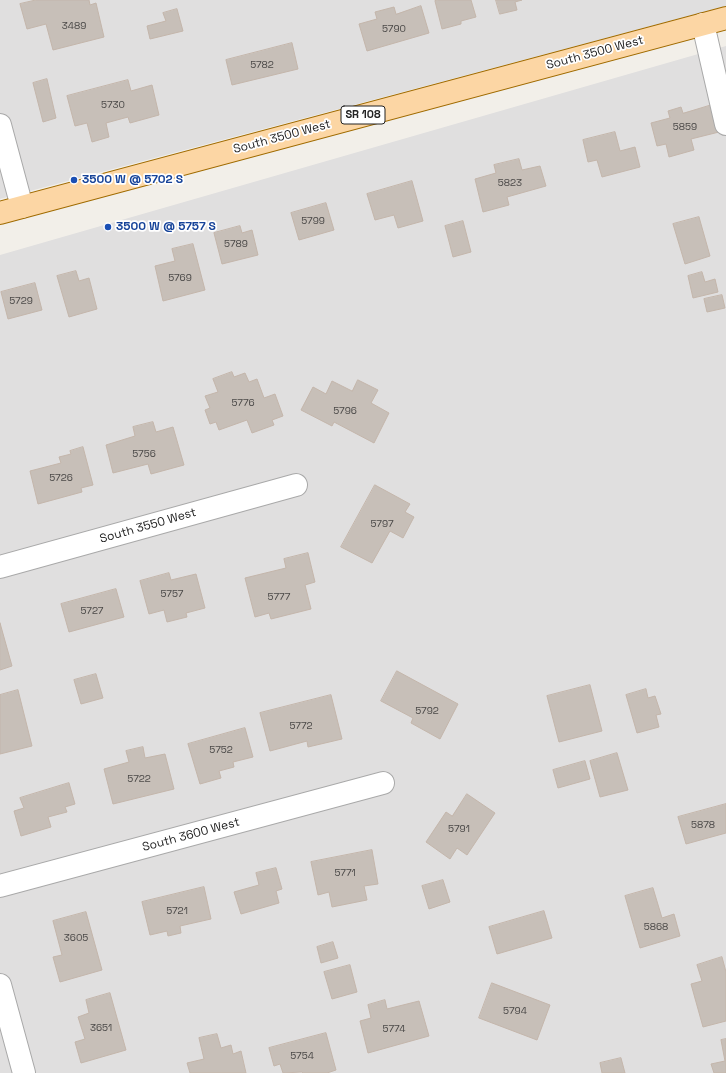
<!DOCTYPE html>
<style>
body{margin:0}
canvas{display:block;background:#f2efe9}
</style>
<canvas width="726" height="1073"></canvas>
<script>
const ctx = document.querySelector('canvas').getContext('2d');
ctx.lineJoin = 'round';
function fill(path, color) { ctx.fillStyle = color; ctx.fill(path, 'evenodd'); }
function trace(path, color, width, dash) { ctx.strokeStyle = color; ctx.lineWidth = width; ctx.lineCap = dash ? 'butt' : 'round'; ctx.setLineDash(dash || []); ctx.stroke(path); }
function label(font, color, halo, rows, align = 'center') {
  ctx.font = font + ' "Space Grotesk",sans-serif'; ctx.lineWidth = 3.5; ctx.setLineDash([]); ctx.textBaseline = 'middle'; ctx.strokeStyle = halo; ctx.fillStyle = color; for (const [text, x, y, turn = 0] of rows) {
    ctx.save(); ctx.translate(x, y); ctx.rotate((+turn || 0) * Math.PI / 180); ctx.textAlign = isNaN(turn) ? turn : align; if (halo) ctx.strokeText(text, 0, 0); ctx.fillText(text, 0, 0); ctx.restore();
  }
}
fill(new Path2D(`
 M0,0H726V6L0,199Z
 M726,46V1073H0V255Z`), '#e0dfdf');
const building = new Path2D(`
 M36,0H89L90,5L96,3L104,37L53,50L46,24L27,29L20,4Z
 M438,0H471L476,17L461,21V24L442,29L435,1Z
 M496,0H522L515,2L517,10L500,14Z
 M421,6L429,33L367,51L359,24L377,19L375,12L394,7L396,14Z
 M177,9L183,31L150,39L147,26L166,21L163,13Z
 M292,43L298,69L232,85L226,60Z
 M47,79L56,118L43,122L33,83Z
 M128,80L131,91L152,85L159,115L130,123L128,117L106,123L109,137L92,142L87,123L75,126L67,96Z
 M712,105L719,132L691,139L694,150L669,157L666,144L657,146L651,123L670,118L668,111L681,107L683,113Z
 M615,132L620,151L635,147L640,167L602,177L597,160L588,162L583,140Z
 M519,159L522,170L540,166L546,186L507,197L509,205L483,212L475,179L496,173L494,165Z
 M412,181L423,221L398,228L394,215L375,220L367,194Z
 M326,203L334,230L299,240L291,213Z
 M699,217L710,256L685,264L673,224Z
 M463,221L471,252L453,257L445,226Z
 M240,226L242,233L252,230L258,255L222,264L214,233Z
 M193,244L205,290L163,301L155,266L175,261L172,249Z
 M76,271L79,281L89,278L97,309L69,317L57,276Z
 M702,272L705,282L715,279L718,292L693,298L688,276Z
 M35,283L42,310L8,319L1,292Z
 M722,295L725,308L707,312L704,299Z
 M232,372L234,377L245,373L249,382L257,379L264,398L275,394L283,416L272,420L274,425L252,433L247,420L219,430L216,422L210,424L205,410L210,408L205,396L218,392L213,379Z
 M358,380L378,390L371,403L389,413L374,443L334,422L332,426L301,410L313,387L326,394L332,381L352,391Z
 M153,422L156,432L173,427L184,465L151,474L148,464L113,473L106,445L135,436L133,427Z
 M83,447L93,485L81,488L82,492L38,504L30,471L61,463L59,457L71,454L70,451Z
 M375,485L410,504L405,512L414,517L403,538L390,531L372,563L341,547Z
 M308,553L315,582L305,585L311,609L271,619L269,613L255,617L245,578L286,568L284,559Z
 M169,573L171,580L196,574L205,608L186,613L187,617L167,622L164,610L149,614L140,581Z
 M116,589L124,617L69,632L61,604Z
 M0,623L12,666L0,670Z
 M397,671L458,704L440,739L411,723L413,718L381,701Z
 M96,674L103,698L81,704L74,680Z
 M590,685L602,731L559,742L547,696Z
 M646,689L648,698L655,696L661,714L656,715L659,727L637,733L626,695Z
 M18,690L32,746L0,754V695Z
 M331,695L342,739L308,747L307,741L270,751L260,713Z
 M245,728L253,757L233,762L234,767L219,771L221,778L200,784L188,744Z
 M143,747L145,758L165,754L174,789L113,804L104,769L129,762L126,751Z
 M617,753L628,790L600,797L590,761Z
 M585,761L590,779L558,788L553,770Z
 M69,783L75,804L65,807L67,812L48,817L51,827L21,836L14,811L24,808L20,798Z
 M467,794L495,813L467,855L457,848L450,859L426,842L446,812L452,816Z
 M726,804V833L686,844L678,817Z
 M372,850L378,884L364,886L367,900L332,907L329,892L318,895L311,862Z
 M276,868L282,889L276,891L279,903L241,914L234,892L259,885L256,873Z
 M443,880L450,902L429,909L422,886Z
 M204,887L211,919L180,926L181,933L168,936L167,931L150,935L142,902Z
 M653,888L662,918L674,914L680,936L640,948L625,896Z
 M544,911L552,938L497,954L489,927Z
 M86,912L102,970L60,982L53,957L62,955L53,921Z
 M333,942L338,958L321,963L317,947Z
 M722,957L726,972V1021L703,1027L691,984L702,981L697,965Z
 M350,965L357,992L332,999L324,972Z
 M492,983L550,1005L537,1040L479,1018Z
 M110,993L126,1050L81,1063L75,1042L85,1039L78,1017L89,1013L86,1000Z
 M385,1000L387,1009L419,1001L429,1036L368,1053L360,1021L371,1018L368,1005Z
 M326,1033L336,1070L327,1073H303L302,1072L283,1073L280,1064L274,1066L269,1048Z
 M217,1034L221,1048L231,1045L233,1054L241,1051L246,1073H190L187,1063L204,1059L199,1038Z
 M726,1039V1073H714L711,1064L725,1061L721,1040Z
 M621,1058L625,1073H602L600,1063Z`);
fill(building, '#c7bfb8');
trace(building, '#c4b6ab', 1);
const minor = new Path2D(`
 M703,24L726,124
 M0,125L22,207
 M0,567L296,485
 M0,886L383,783
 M0,985L24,1073`);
const major = new Path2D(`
 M0,213L726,18`);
trace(minor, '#a9a9a9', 24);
trace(major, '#a06b00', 24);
trace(minor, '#fff', 22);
trace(major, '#fcd6a4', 22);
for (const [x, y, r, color] of [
 [74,180,4,"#1a4fb4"],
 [108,227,4,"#1a4fb4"]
]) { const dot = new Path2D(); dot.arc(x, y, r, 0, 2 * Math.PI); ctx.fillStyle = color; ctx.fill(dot); trace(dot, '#fff', 1.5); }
label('10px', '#4b4948', null, [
 ["3489",74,26],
 ["5790",394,29],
 ["5782",262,65],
 ["5730",113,105],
 ["5859",685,127],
 ["5823",510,183],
 ["5799",313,221],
 ["5789",236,244],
 ["5769",180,278],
 ["5729",21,301],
 ["5776",243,403],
 ["5796",345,411],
 ["5756",144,454],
 ["5726",61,478],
 ["5797",382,524],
 ["5757",172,594],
 ["5777",279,597],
 ["5727",92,611],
 ["5792",427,711],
 ["5772",301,726],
 ["5752",221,750],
 ["5722",139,779],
 ["5878",703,825],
 ["5791",459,829],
 ["5771",345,873],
 ["5721",177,911],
 ["5868",656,927],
 ["3605",76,938],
 ["5794",515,1011],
 ["3651",101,1028],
 ["5774",394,1029],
 ["5754",302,1056]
]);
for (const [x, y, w] of [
 [363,115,44]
]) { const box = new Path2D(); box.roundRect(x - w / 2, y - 9, w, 18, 3); ctx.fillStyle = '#fff'; ctx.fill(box); trace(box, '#222', 1); }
label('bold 11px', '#222', null, [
 ["SR 108",363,115]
]);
label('12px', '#222', '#fff', [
 ["South 3500 West",595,53,-15],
 ["South 3500 West",282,137,-15],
 ["South 3550 West",148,526,-16],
 ["South 3600 West",191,835,-15]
]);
label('bold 12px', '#164399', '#fff', [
 ["3500 W @ 5702 S",82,180],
 ["3500 W @ 5757 S",116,227]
], 'left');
</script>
